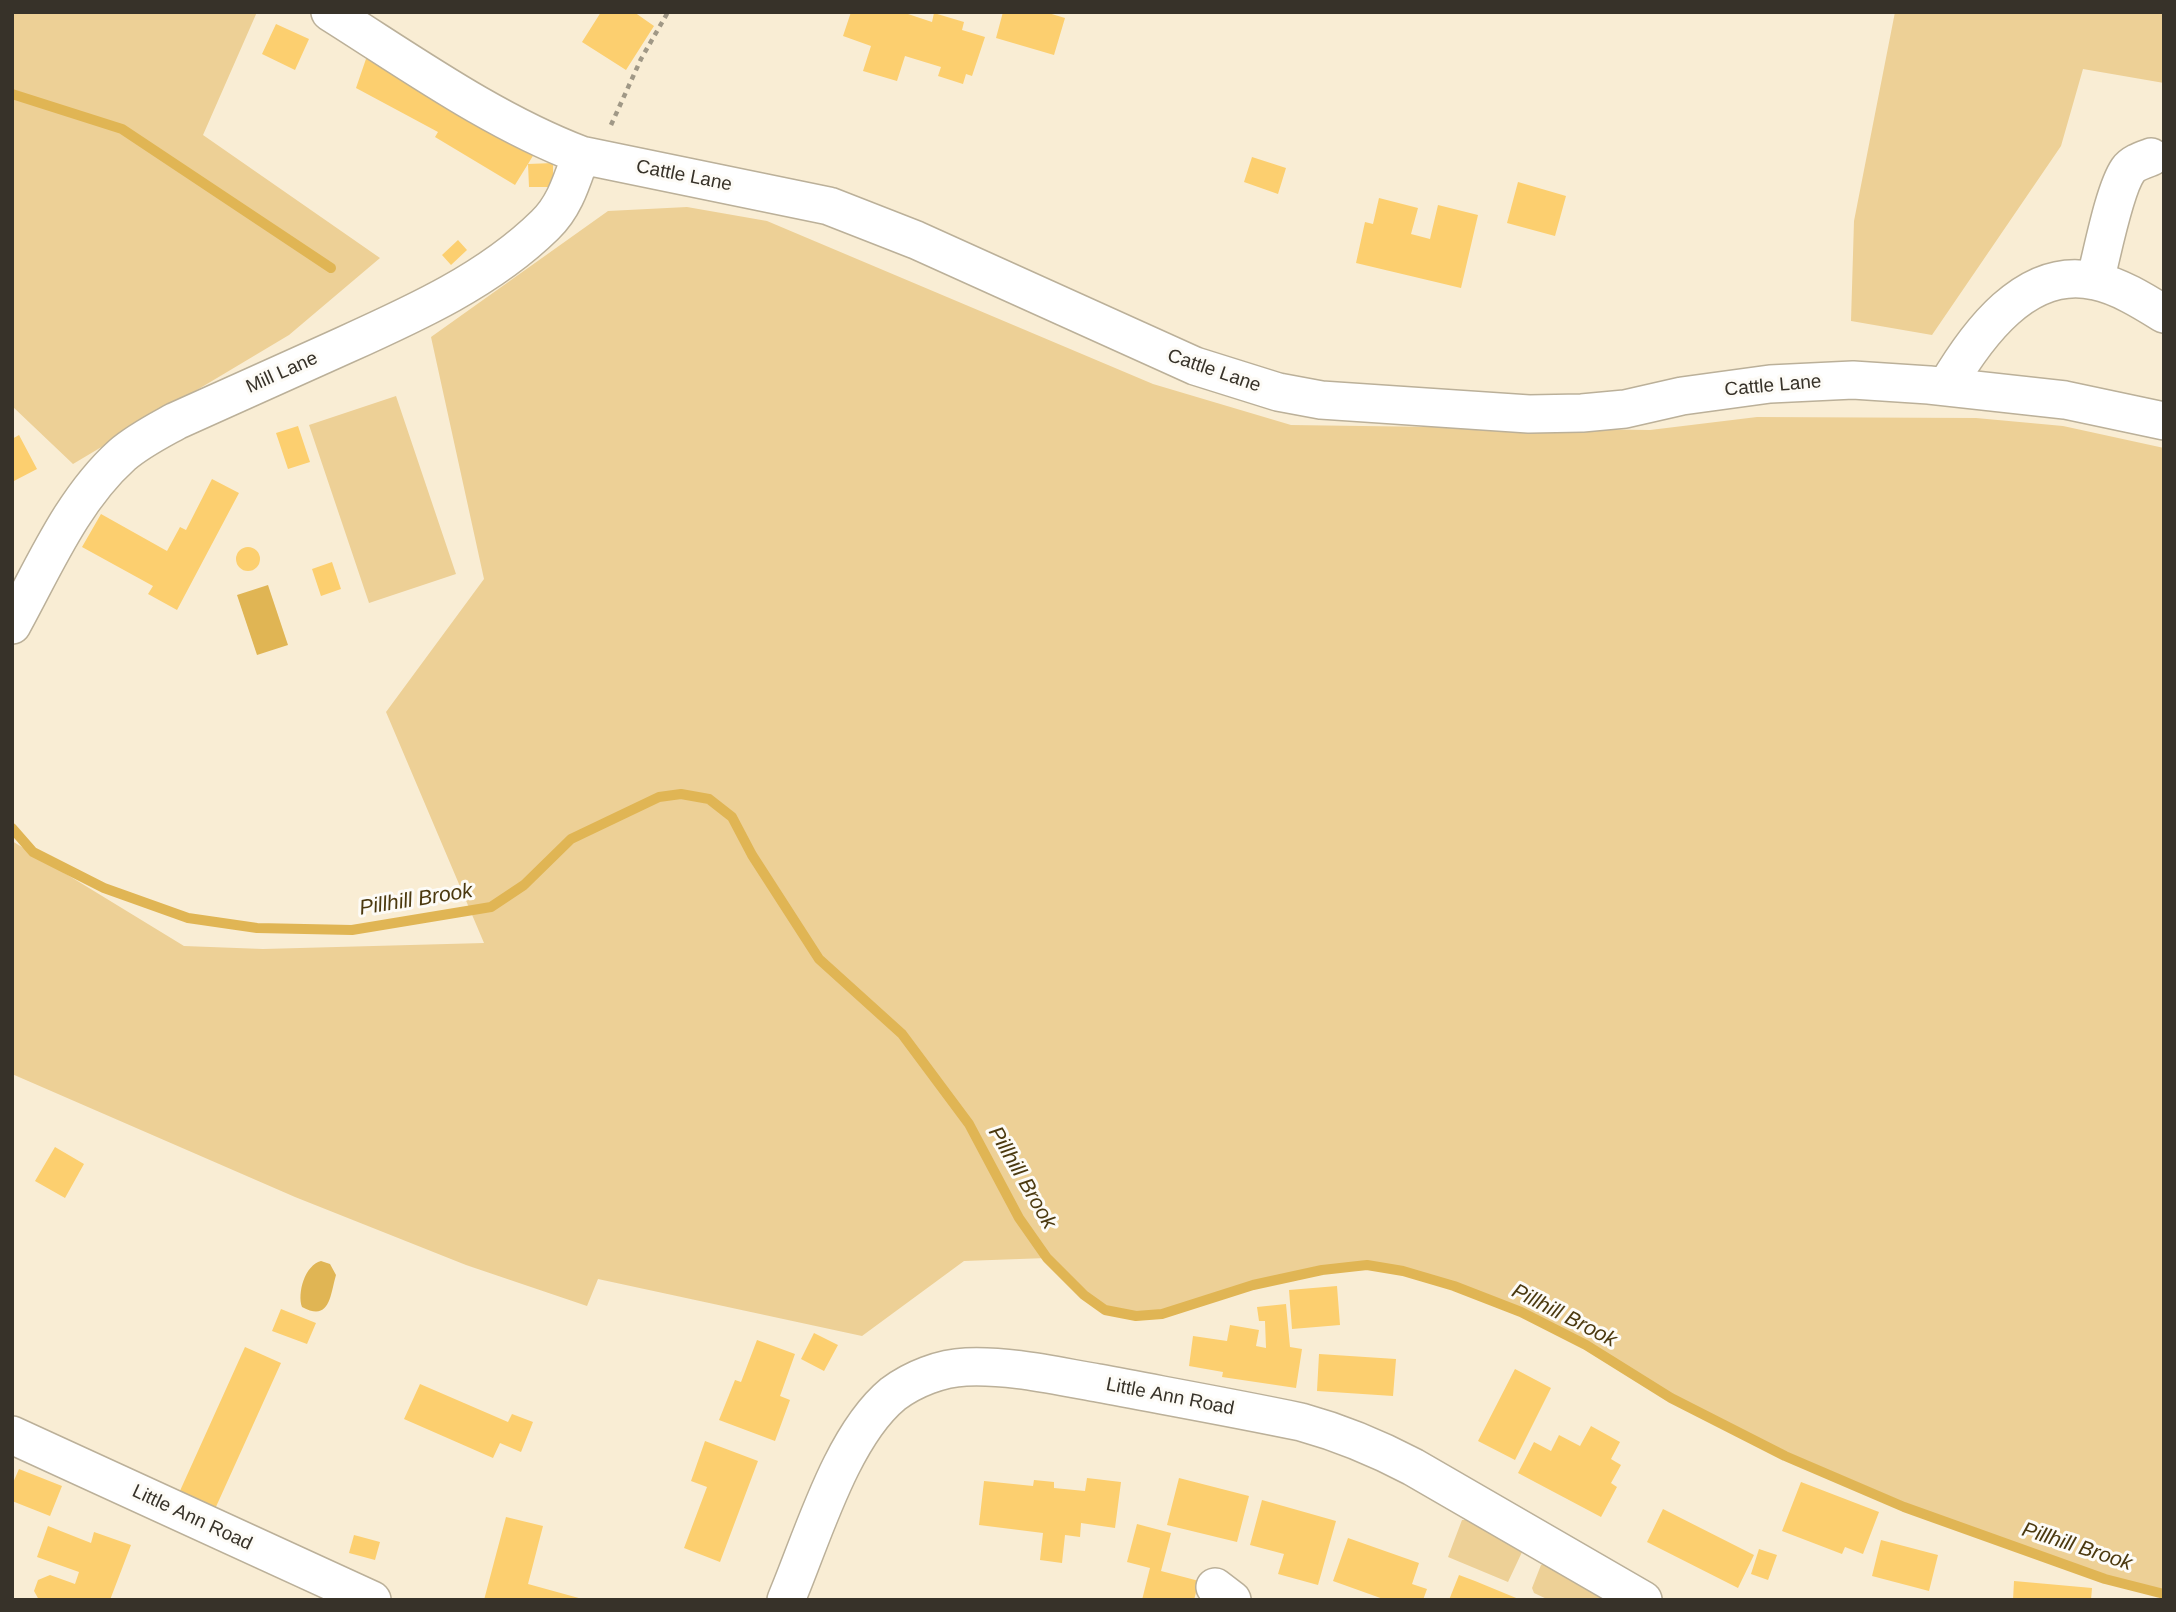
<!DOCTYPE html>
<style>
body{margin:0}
#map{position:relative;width:2176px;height:1612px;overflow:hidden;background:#f9edd4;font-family:Helvetica,sans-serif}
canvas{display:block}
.frame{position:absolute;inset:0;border:14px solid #373229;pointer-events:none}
</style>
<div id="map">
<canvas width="2176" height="1612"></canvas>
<div class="frame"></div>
</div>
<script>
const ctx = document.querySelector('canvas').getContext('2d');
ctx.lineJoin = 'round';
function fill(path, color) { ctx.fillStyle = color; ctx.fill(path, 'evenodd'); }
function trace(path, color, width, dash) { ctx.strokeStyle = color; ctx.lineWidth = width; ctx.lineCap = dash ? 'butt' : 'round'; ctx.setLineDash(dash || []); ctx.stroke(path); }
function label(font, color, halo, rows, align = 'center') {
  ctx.font = font + ' Helvetica,sans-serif'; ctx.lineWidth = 6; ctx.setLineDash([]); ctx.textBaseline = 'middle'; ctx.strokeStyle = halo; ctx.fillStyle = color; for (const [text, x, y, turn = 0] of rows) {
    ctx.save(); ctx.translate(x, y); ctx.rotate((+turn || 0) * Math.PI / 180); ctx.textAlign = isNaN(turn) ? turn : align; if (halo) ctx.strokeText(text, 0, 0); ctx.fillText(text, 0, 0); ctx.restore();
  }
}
fill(new Path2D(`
 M12,12H257L203,135L380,258L289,335L73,464L12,406Z
 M1895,12H2164V83L2083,69L2061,146L1932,335L1851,321L1854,221Z
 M687,207L767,221L1153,384L1291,425L1650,430L1757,417L1976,418L2063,426L2164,448V1594C2107,1580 2056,1562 2001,1542C1969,1531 1936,1520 1904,1507C1834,1480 1766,1446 1699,1412C1659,1392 1623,1365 1584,1344C1527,1314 1466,1286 1403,1271C1354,1260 1301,1272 1253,1285C1207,1298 1155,1329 1106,1310C1083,1301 1064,1275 1047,1258L964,1261L862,1336L598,1279L587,1306L466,1265L295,1197L12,1074V841L184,946L263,949L484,943L386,712L484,579L431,337L608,211Z
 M396,396L456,574L369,603L309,425Z
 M1462,1520H1468L1523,1550L1508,1582L1448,1557Z
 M1546,1564L1607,1600H1549L1534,1593L1532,1588L1541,1565Z`), '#edd096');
fill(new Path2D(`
 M268,585L288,645L257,655L237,595Z
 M321,1261L330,1264L336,1275C330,1296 330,1322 302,1307C297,1293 305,1265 321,1261Z`), '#e0b554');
trace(new Path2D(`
 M12,94L122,129L331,268
 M12,828L33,852L104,888L188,918L257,928L352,930L491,907L524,885L571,839L659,797L681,794L709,799L732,817L752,855L819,959L902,1034L969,1124L1019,1218L1047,1258L1084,1295L1105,1310L1136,1316L1162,1314L1253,1285L1322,1270L1367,1265L1403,1271L1454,1286L1521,1312L1586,1345L1671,1398L1785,1456L1904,1507L2105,1579L2164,1594`), '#e0b554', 10);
fill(new Path2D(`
 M601,12H634L654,26L626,70L582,42Z
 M851,12H902L932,22L934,13L964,22L962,30L985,37L972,76L966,74L963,84L938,76L941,67L905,56L897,81L863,71L871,46L843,36Z
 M1003,12H1045L1065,18L1054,55L996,38Z
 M276,24L309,39L295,70L262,54Z
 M367,56L537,149L528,164L553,163V187H529L528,164L515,185L435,137L438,132L356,88Z
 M1252,157L1286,168L1278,194L1244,182Z
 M1518,182L1566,196L1555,236L1507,223Z
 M1379,198L1418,208L1411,234L1430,239L1438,205L1478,215L1461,288L1356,263L1365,222L1373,224Z
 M458,240L467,250L451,265L442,255Z
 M298,426L310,462L288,469L276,433Z
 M19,435L37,469L12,482V439Z
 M212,479L239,493L177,610L148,594L153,586L82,547L101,514L167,551L180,527L186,530Z
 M236 559a12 12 0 1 1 24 0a12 12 0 1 1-24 0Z
 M332,562L341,589L321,596L312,569Z
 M55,1147L84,1164L65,1198L35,1181Z
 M1337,1286L1340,1325L1292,1329L1289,1290Z
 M1286,1304L1290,1347L1302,1349L1296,1388L1222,1377L1223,1372L1189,1366L1193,1336L1227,1341L1230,1325L1259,1330L1256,1346L1266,1348L1265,1321H1259L1257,1307Z
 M281,1309L316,1323L307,1344L272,1331Z
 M814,1333L838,1345L824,1371L801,1359Z
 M757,1340L795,1354L780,1396L790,1400L775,1441L719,1420L735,1380L741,1382Z
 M245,1347L281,1363L215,1509L179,1493Z
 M1319,1354L1396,1359L1393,1396L1317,1391Z
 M1515,1369L1551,1388L1515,1460L1478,1441Z
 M420,1384L508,1422L512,1414L533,1422L521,1452L500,1443L493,1458L404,1419Z
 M1591,1426L1620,1442L1611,1459L1621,1465L1611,1483L1617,1487L1601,1517L1518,1473L1534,1442L1551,1451L1559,1435L1580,1446Z
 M705,1441L758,1461L720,1562L684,1548L707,1487L691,1481Z
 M19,1469L62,1486L50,1516L12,1501V1485Z
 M1087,1478L1121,1482L1115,1528L1081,1523L1080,1537L1065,1535L1062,1563L1040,1560L1043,1533L979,1525L984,1481L1033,1486L1034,1480L1054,1482V1488L1085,1491Z
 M1179,1478L1249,1496L1237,1542L1167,1525Z
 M1801,1482L1879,1512L1863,1554L1845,1547L1842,1554L1782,1531Z
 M1262,1500L1336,1521L1318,1585L1278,1574L1284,1554L1250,1545Z
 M1663,1509L1754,1555L1738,1588L1647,1542Z
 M506,1517L543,1526L528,1584L586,1600H484Z
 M1137,1524L1171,1533L1161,1571L1199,1581L1194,1600H1142L1150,1568L1127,1562Z
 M48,1526L91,1543L94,1532L131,1545L110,1600H39L34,1591L38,1580L50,1575L75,1584L79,1572L37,1557Z
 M354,1535L380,1542L375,1560L349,1553Z
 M1348,1538L1419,1563L1412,1584L1427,1589L1423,1600H1386L1333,1581Z
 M1881,1540L1938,1555L1929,1591L1872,1576Z
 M1759,1549L1777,1555L1768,1580L1751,1574Z
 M1459,1575L1475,1581L1521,1600H1449Z
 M2014,1581L2092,1588L2091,1600H2013Z`), '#fccf6f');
const minor = new Path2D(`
 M330,12C411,63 492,121 581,155L829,206L916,240L1195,366L1278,392L1321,400L1529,414L1582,413L1625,409L1682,396L1770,384L1853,380L1929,385L2065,400L2164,421
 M2095,281C2102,255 2114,190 2128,170C2133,163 2143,160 2151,157
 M1946,387C1976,336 2026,265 2095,281C2119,286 2143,301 2164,314
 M12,625C44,567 72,500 122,455C138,441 158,431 176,421C230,397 283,373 336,349C409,316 487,282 545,225C565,206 572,180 581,155
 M12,1435L372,1600
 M1215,1587L1232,1600
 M786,1600C812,1539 841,1437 893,1394C913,1379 941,1368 966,1367C1010,1365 1056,1376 1098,1383C1166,1396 1234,1408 1301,1422C1341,1433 1377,1448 1413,1467L1643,1600`);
trace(minor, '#bbb099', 40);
trace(new Path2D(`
 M611,125L641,59L668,12`), '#a09886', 4.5, [5, 5]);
trace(minor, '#fff', 37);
label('19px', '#373229', '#fdfbf6', [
 ["Cattle Lane",684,176,11],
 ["Cattle Lane",1214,371,19],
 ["Mill Lane",282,373,-24],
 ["Cattle Lane",1773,386,-5],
 ["Little Ann Road",1170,1397,11],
 ["Little Ann Road",192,1518,25]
]);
label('italic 21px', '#4b390f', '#fdfbf6', [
 ["Pillhill Brook",416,900,-9],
 ["Pillhill Brook",1022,1178,60],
 ["Pillhill Brook",1564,1316,27],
 ["Pillhill Brook",2077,1547,18]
]);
</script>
